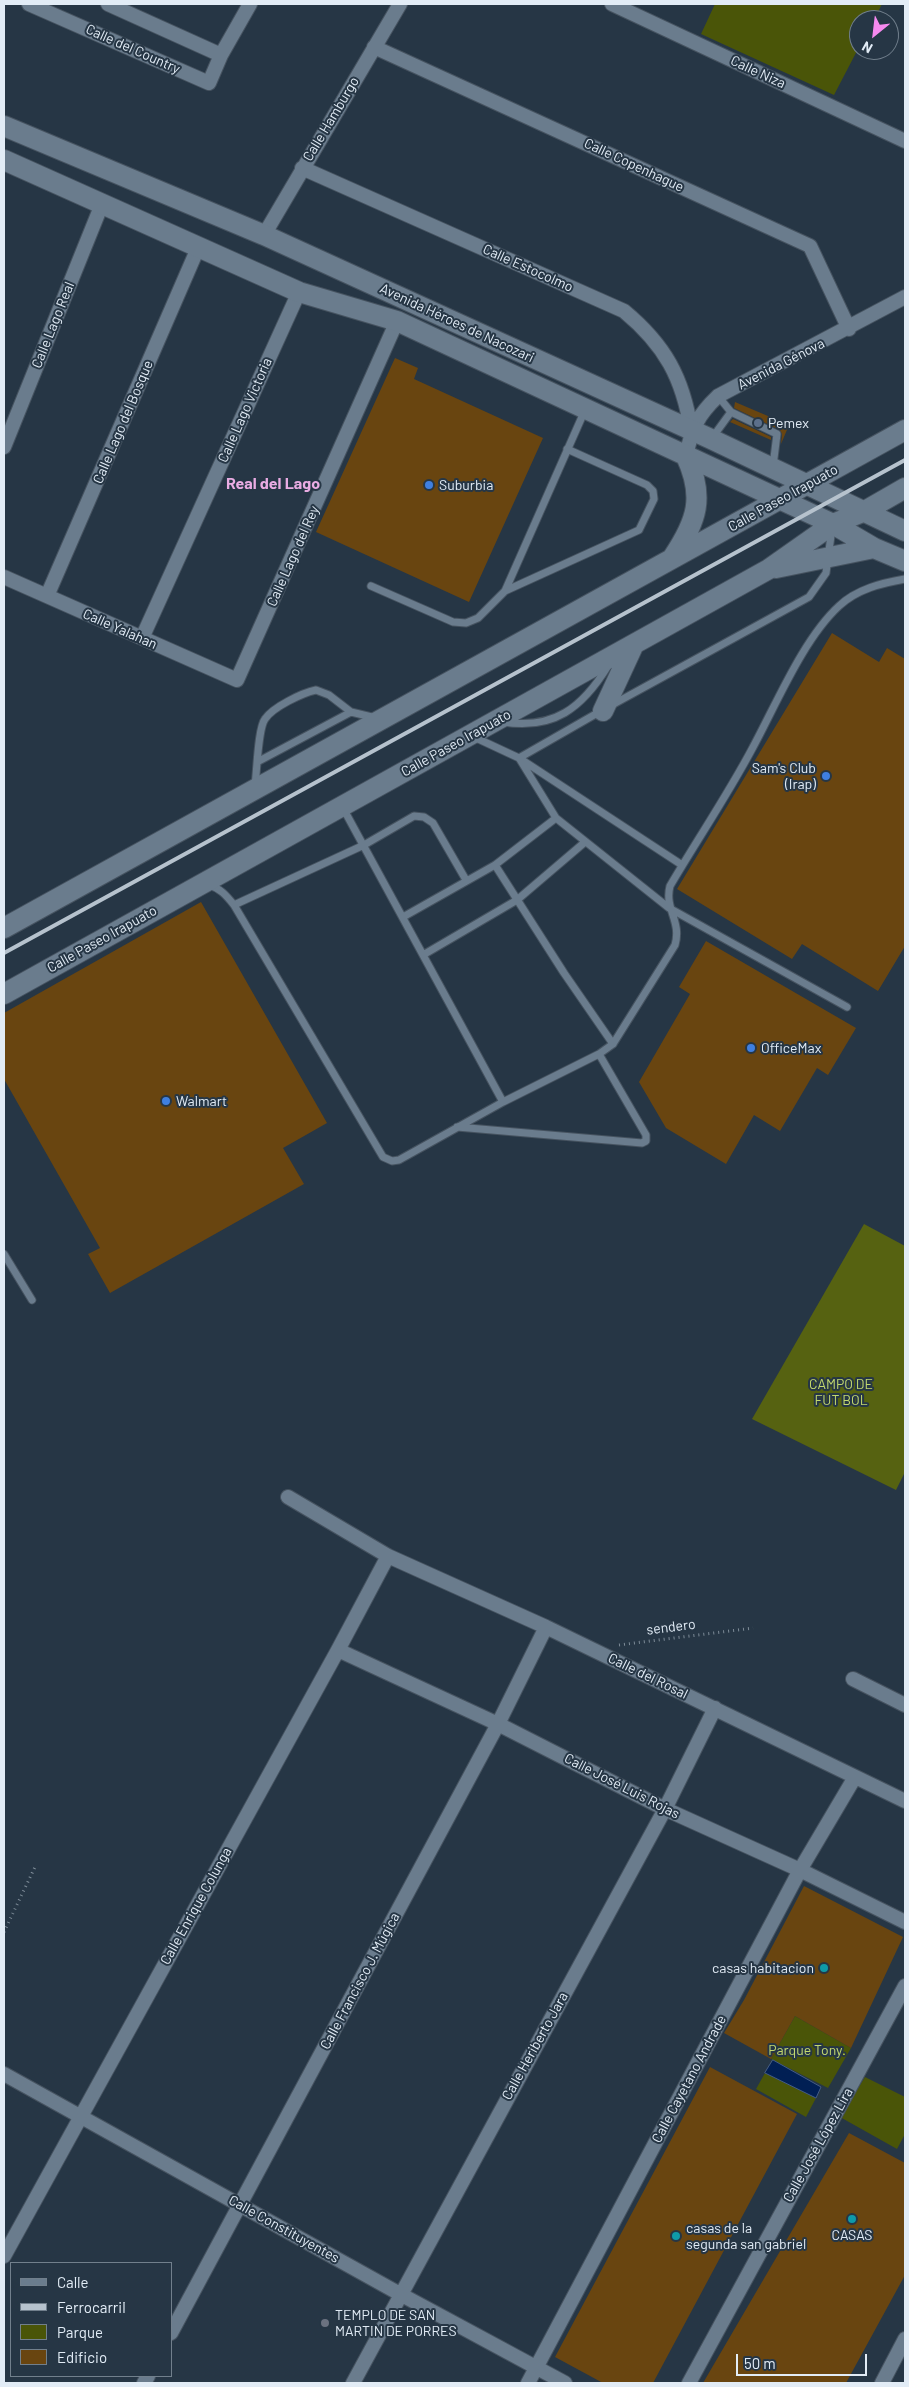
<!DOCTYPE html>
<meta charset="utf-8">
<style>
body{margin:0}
#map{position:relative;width:909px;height:2387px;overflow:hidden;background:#263645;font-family:Barlow,sans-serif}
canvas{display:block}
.frame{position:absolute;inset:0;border:5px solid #e2ecf6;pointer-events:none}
.legend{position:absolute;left:10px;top:2262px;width:162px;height:115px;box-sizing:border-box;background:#263645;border:1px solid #717f8c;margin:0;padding:6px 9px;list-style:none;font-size:15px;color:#e2ecf6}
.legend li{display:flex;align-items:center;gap:10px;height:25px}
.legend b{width:25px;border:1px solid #717f8c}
.north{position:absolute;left:849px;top:10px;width:50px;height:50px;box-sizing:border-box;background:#263645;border:1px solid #717f8c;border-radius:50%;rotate:209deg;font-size:14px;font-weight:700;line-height:20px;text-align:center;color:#e2ecf6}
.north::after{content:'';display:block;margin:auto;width:18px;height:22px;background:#f589ee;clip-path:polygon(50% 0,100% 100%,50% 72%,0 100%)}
.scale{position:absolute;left:736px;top:2354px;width:131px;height:22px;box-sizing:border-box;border:2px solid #e2ecf6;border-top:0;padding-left:6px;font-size:15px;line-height:18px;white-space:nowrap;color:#e2ecf6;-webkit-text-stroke:4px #263645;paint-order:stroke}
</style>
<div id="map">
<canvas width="909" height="2387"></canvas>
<div class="frame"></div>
<ul class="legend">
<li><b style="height:6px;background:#6a7c8d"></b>Calle</li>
<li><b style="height:6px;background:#b6c2cd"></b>Ferrocarril</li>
<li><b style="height:14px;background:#4a5508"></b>Parque</li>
<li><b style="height:14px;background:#694510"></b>Edificio</li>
</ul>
<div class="north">N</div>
<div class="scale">50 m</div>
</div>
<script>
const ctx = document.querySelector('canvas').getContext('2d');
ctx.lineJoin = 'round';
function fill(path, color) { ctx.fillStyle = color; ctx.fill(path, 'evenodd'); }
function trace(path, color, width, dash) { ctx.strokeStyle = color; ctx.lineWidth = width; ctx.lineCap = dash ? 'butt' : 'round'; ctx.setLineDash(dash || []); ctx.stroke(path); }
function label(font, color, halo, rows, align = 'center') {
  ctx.font = font + ' Barlow,sans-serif'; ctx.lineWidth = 4; ctx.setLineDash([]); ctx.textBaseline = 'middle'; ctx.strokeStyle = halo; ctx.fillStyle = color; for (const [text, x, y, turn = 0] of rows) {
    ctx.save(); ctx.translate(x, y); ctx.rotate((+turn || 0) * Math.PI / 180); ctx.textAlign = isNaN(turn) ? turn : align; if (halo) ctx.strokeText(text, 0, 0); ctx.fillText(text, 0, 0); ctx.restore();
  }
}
fill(new Path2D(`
 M715,4H882L874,20H859V47L834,95L701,34Z
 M795,2016L851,2048L828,2088L771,2059Z
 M765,2073L816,2098L806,2117L756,2089Z
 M865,2077L905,2097V2134L897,2149L840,2117Z`), '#4a5508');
fill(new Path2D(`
 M864,1224L905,1246V1472L896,1490L752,1419Z`), '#566211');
const water = new Path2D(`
 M773,2060L821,2087L816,2098L765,2073Z`);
fill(water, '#011f54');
trace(water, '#445c85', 1);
fill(new Path2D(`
 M395,358L418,368L414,379L543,438L469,602L316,532Z
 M735,402L789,425L781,444L782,434L780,430L734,408Z
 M733,419L771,437V440L730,422Z
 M832,633L879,662L887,648L905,659V946L878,991L802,944L792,959L677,889Z
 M201,902L327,1123L283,1148L304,1184L110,1293L88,1254L100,1248L4,1079V1013Z
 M706,941L856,1028L828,1075L817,1068L780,1131L754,1115L726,1164L666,1128L639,1082L690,994L679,987Z
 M804,1886L903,1937L851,2048L795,2016L771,2059L724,2033L744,2000Z
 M710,2067L797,2114L653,2383H603L555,2357Z
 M849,2133L905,2163V2275L846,2383H703Z`), '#694510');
const service = new Path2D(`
 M718,396L731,412L777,434L773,466
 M712,438L731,412
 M371,586L453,622L466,623L478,618L505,591L585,410
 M505,591L639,530L654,499L653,491L647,485L567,449
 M610,706L809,597L826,573L832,528
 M503,722C554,730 582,708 608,666
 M474,737L519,758L682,865
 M519,758L556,818L669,908L847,1007
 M519,758L601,711
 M259,761L351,712
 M255,785C257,771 258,728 265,719C273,707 302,693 316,690L329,695L351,712L376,718
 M343,808L503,1102
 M495,865L564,973L613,1044
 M208,885C220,888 226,895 234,905L383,1157L392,1161L399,1160L503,1102L599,1054L613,1044L675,945C682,921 664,909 670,886C697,840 727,796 752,749C776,705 803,639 839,606C857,589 882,583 905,579
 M234,905L364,845L414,816L424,817L433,823L466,880
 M403,917L495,865L556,818
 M423,955L517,900L585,842
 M457,1127L642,1143L646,1141V1135L599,1054
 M4,1254L32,1300`);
const minor = new Path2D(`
 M29,4L209,83L221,55L250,4
 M108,4L221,55
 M612,4L905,141
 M374,47L810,246L849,329
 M302,168L624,311C665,345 683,378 691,430
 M264,235L400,4
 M4,447L102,204
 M686,456C692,428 697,416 718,396L905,297
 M4,577L237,680L397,321
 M47,596L198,248
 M142,638L299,292
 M288,1497L388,1556L546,1627L905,1801
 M338,1650L498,1724L665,1809L800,1870L905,1922
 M853,1679L905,1705
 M4,2074L400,2294L565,2383
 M4,2256L338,1650L388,1556
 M171,2333L498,1724L546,1627
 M144,2383L148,2376
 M353,2383L665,1809L715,1708
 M528,2383L800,1870L855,1777
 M689,2383L905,1986
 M882,2383L905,2339`);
const secondary = new Path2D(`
 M4,126L264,235L711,439L905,531
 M4,160L299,292L397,321L833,524L874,548L905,561
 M673,557C697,521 705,497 686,456
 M776,568L874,548
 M603,711L634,644
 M4,928L905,430
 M4,994L769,569L833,524L865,511L905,488`);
trace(service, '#465360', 9);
trace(minor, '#465360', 16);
trace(secondary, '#465360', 22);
trace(new Path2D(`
 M619,1645L753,1628
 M4,1932L35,1867`), '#7d8b97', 3, [1, 4]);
trace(service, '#6a7c8d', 7);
trace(minor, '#6a7c8d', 14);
trace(secondary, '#6a7c8d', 20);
trace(new Path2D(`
 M4,953L905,460`), '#b6c2cd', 4);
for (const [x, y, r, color] of [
 [758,423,5,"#5c6f8a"],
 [429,485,5,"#3f7fe0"],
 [826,776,5,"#3f7fe0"],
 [751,1048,5,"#3f7fe0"],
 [166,1101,5,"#3f7fe0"],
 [824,1968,5,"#0f9aa8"],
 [852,2219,5,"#0f9aa8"],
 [676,2236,5,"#0f9aa8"],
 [325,2323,5,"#6b7280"]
]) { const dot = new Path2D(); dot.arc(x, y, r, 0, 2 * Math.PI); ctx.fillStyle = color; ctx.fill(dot); trace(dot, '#263645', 2); }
label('14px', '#e2ecf6', '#263645', [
 ["Calle del Country",133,49,24],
 ["Calle Niza",758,72,25],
 ["Calle Hamburgo",331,119,-59],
 ["Calle Copenhague",634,165,25],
 ["Calle Estocolmo",528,268,24],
 ["Avenida Héroes de Nacozari",457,323,25],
 ["Calle Lago Real",53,325,-68],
 ["Avenida Génova",781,364,-27],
 ["Calle Lago Victoria",245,410,-66],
 ["Calle Lago del Bosque",123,422,-67],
 ["Calle Paseo Irapuato",783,498,-29],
 ["Calle Lago del Rey",293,556,-66],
 ["Calle Yalahan",120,629,24],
 ["Calle Paseo Irapuato",456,743,-29],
 ["Calle Paseo Irapuato",102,939,-29],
 ["sendero",671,1627,-7],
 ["Calle del Rosal",648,1676,26],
 ["Calle José Luis Rojas",622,1786,27],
 ["Calle Enrique Colunga",196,1906,-61],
 ["Calle Francisco J. Múgica",360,1981,-62],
 ["Calle Heriberto Jara",535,2046,-61],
 ["Calle Cayetano Andrade",689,2079,-62],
 ["Calle José López Lira",818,2145,-61],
 ["Calle Constituyentes",284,2229,29]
]);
label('14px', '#e2ecf6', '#263645', [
 ["Pemex",768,423],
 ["Suburbia",439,485],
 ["Sam's Club",816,768,"right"],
 ["(Irap)",816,784,"right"],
 ["OfficeMax",761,1048],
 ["Walmart",176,1101],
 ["casas habitacion",814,1968,"right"],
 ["casas de la",686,2228],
 ["segunda san gabriel",686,2244],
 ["CASAS",852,2235,"center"],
 ["TEMPLO DE SAN",335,2315],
 ["MARTIN DE PORRES",335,2331]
], 'left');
label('14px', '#c3d86f', '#263645', [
 ["CAMPO DE",841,1384],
 ["FUT BOL",841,1400],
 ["Parque Tony.",807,2050]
]);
label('bold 16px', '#e9ace3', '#263645', [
 ["Real del Lago",273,484]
]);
</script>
